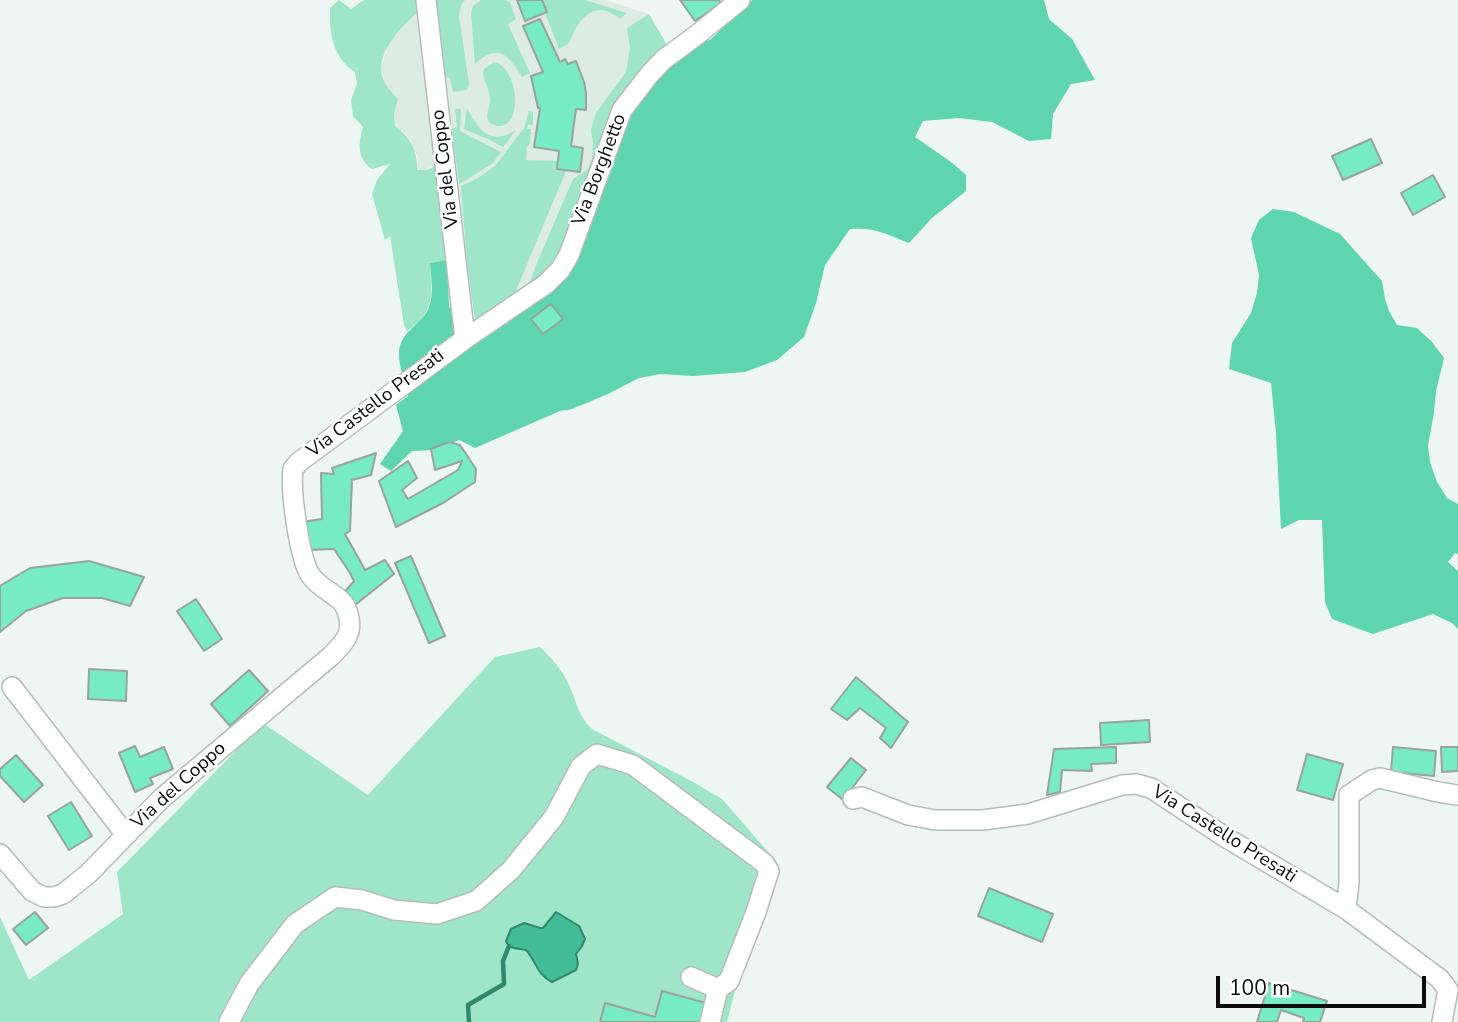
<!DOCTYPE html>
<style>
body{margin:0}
#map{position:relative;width:1458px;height:1022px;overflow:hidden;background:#edf6f2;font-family:"Nunito Sans",sans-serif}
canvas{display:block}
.scale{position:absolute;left:1216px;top:976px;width:210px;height:32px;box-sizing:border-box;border:4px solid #0b0d0c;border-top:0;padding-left:9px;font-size:21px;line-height:24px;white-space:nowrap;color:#0b0d0c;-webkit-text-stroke:5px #fff;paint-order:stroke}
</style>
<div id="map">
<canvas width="1458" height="1022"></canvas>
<div class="scale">100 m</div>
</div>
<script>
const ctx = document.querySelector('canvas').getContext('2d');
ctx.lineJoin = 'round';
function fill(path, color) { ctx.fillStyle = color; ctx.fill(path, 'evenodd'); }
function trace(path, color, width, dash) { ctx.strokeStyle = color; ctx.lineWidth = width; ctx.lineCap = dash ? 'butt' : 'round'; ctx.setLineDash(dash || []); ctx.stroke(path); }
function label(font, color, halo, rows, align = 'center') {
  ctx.font = font + ' "Nunito Sans",sans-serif'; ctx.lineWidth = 5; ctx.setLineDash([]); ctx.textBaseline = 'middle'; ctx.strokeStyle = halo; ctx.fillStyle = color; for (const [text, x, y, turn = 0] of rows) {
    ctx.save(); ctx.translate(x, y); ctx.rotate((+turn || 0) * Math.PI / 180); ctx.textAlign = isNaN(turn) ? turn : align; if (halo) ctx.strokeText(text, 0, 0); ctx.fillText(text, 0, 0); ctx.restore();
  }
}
fill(new Path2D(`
 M420,0H606L649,14L668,47L545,271L494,308L471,323L449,307L446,232L431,166L427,170L416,171L418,158L407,135L395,126L394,114L398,99L385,85L381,67L388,45L403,27Z`), '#dcece5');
fill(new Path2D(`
 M339,0L351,9L364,0H419L421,9C402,27 368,57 387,86C390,91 395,95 398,99L394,114L395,126C410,137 418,151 417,170H427L441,164L447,260L430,263C431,293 437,312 407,331L404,325L390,236L385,240L372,194L377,180L390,164L372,169C357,159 358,143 363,127L353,116L351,100L357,84L355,72C333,58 329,33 330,8Z
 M434,0H465L461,5L459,16L469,84L467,90L453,92L450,78L445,77Z
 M481,0H504L510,2L516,19L508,24L530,73L522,77C508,54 498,43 475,64L471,13L473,6Z
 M540,0H585L627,13L620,19C600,2 585,11 574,32C572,35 571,40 569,43C566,45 562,47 559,49Z
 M649,14L668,47L568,231C557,257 553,265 530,282L536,265L573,179L587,170L592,159L593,143L591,130L596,113L626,72L630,48L627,28Z
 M494,62C518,66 525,129 497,126C495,126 490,123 488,121C485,115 490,106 490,99C490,90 484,82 483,72L484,69Z
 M467,108C479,131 490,146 516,130L503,147L488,139L464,129Z
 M455,109H461L460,131L501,152L492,164L459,184L452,129L457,127Z
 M529,111L533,112V125H528L527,129H531L530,144L527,147L526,160L558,161V169L566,171L515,293L475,320L467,264L461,186L478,178L495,166L524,128Z
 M540,647C551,658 561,668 568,683C577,701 577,715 592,729L693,782L722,799L777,862L737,983L727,1022H0V917L29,980L123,914L117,872L263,723L368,795L495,657Z`), '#9fe5ca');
fill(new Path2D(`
 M752,0H1044L1049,19L1072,39L1095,80L1071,84L1053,114L1051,139L1029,141L992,122L959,118L923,121L915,137L951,162L966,175V191L932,218L909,243C886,234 875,227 850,229L825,265L816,303L804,337L777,360L745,372L693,376L661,374L639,378L608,394L572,409L560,411L475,448L459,440L436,450L412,451L391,471L380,464L403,431L396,405L408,396C405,384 398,363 399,352C400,331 424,323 429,307C434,294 431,277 430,263L447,260L449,307L471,322L494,308L545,271L557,256L610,120L683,54L711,39Z
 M1273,209L1294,212L1340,234L1382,281L1385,299L1389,311L1397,325L1417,328L1432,342L1444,358L1436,391L1434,412L1428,446L1430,462L1437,482L1447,498L1458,504V554L1455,553L1448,562L1458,571V629L1452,623L1433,614L1373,634L1332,619L1325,602L1322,520H1299L1281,529L1276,433L1271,383L1229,369L1232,343L1251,313L1257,293L1259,275L1251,238L1259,220Z`), '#5ed5ae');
const water = new Path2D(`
 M556,912L579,926L585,939L582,946L576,954L578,964L576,970L552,982C536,974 537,962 526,950C518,948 509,950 506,941L511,929L524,923L540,928H543Z`);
fill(water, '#43bd97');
trace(water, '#32886d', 2);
trace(new Path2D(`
 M469,1022L468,1005L504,984L503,961L509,946`), '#32886d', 4.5);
const building = new Path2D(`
 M517,0H542L547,12L525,21Z
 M680,0H719L721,3L695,21Z
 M540,19L560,62L565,59L568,64L576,61L584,82L586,93V110L576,109L571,146L583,148L580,172L557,169L559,151L534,147L540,108H538L531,76L543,72L523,26Z
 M1371,139L1382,163L1343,180L1332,156Z
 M1433,175L1445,197L1413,215L1401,193Z
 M551,304L563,319L543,334L531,319Z
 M449,442L460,445L476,469L475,482L443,503L396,527L379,481L408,461L417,478L402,490L408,499L458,470L462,461L435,470L431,449Z
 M376,453L371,475L352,480L350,531L345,534L365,570L385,560L394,574L355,605L342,595L354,581L350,573L334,549L307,550L302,522L322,519L321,473L334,474L332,468Z
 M411,556L445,636L429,643L395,563Z
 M89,561L144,577L130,606L102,598H63L26,611L0,632V586L30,568Z
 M196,599L222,639L204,651L177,611Z
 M89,669L127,671L126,701L88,699Z
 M249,670L268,691L230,726L211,704Z
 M856,677L908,722L891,748L880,738L886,728L860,708L847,720L831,709Z
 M1149,720L1150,742L1101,745L1100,723Z
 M135,746L140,757L164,747L173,769L150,778L153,784L135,792L119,753Z
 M1116,747V763L1091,764L1092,771L1062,770L1060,792L1047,795L1054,749Z
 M1393,747L1436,751L1434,776L1391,772Z
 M1441,747H1458V771L1442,772Z
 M1307,754L1343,764L1333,800L1297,790Z
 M16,755L43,785L24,802L0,776V769Z
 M851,758L866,770L843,800L827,787Z
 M71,802L92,836L69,850L48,816Z
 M989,888L1053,914L1042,942L978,916Z
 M35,912L48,928L26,945L13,929Z
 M1269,983L1327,1001L1320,1022H1303L1304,1018L1281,1010L1277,1022H1257Z
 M662,991L706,1003L701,1022H600L605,1003L655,1017Z`);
fill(building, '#77ecc4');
trace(building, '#9aa29f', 2);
const minor = new Path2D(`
 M426,0L465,339
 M12,687L126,835
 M853,799L862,797L908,815L935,820H983L1028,814L1122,785L1136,784L1151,788L1225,837L1346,909L1440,979L1448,990L1442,1022
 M0,854L32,891L44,897H54L63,894L88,874L162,798L331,656C344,643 354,633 348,614C346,608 345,604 340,600C331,592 318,586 311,576C299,559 290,489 293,469L299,462L465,339L546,284L560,270L569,255L622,110L649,75L663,60L698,34L740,0
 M1346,909L1349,883V795L1372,780L1380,778L1438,792L1458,795
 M691,977L718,989L710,1022
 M229,1022L249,984L295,924L335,897L362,900L394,910L437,914L476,901L511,870L554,817L581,766L597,754L633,765L764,863L769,871L756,912L729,981L718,989`);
trace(minor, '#b5bdba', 22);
trace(minor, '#fff', 19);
label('19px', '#0b0d0c', '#fff', [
 ["Via del Coppo",446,169,-97],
 ["Via Borghetto",600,170,-69],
 ["Via Castello Presati",376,404,-37],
 ["Via del Coppo",179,786,-42],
 ["Via Castello Presati",1224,835,32]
]);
</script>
